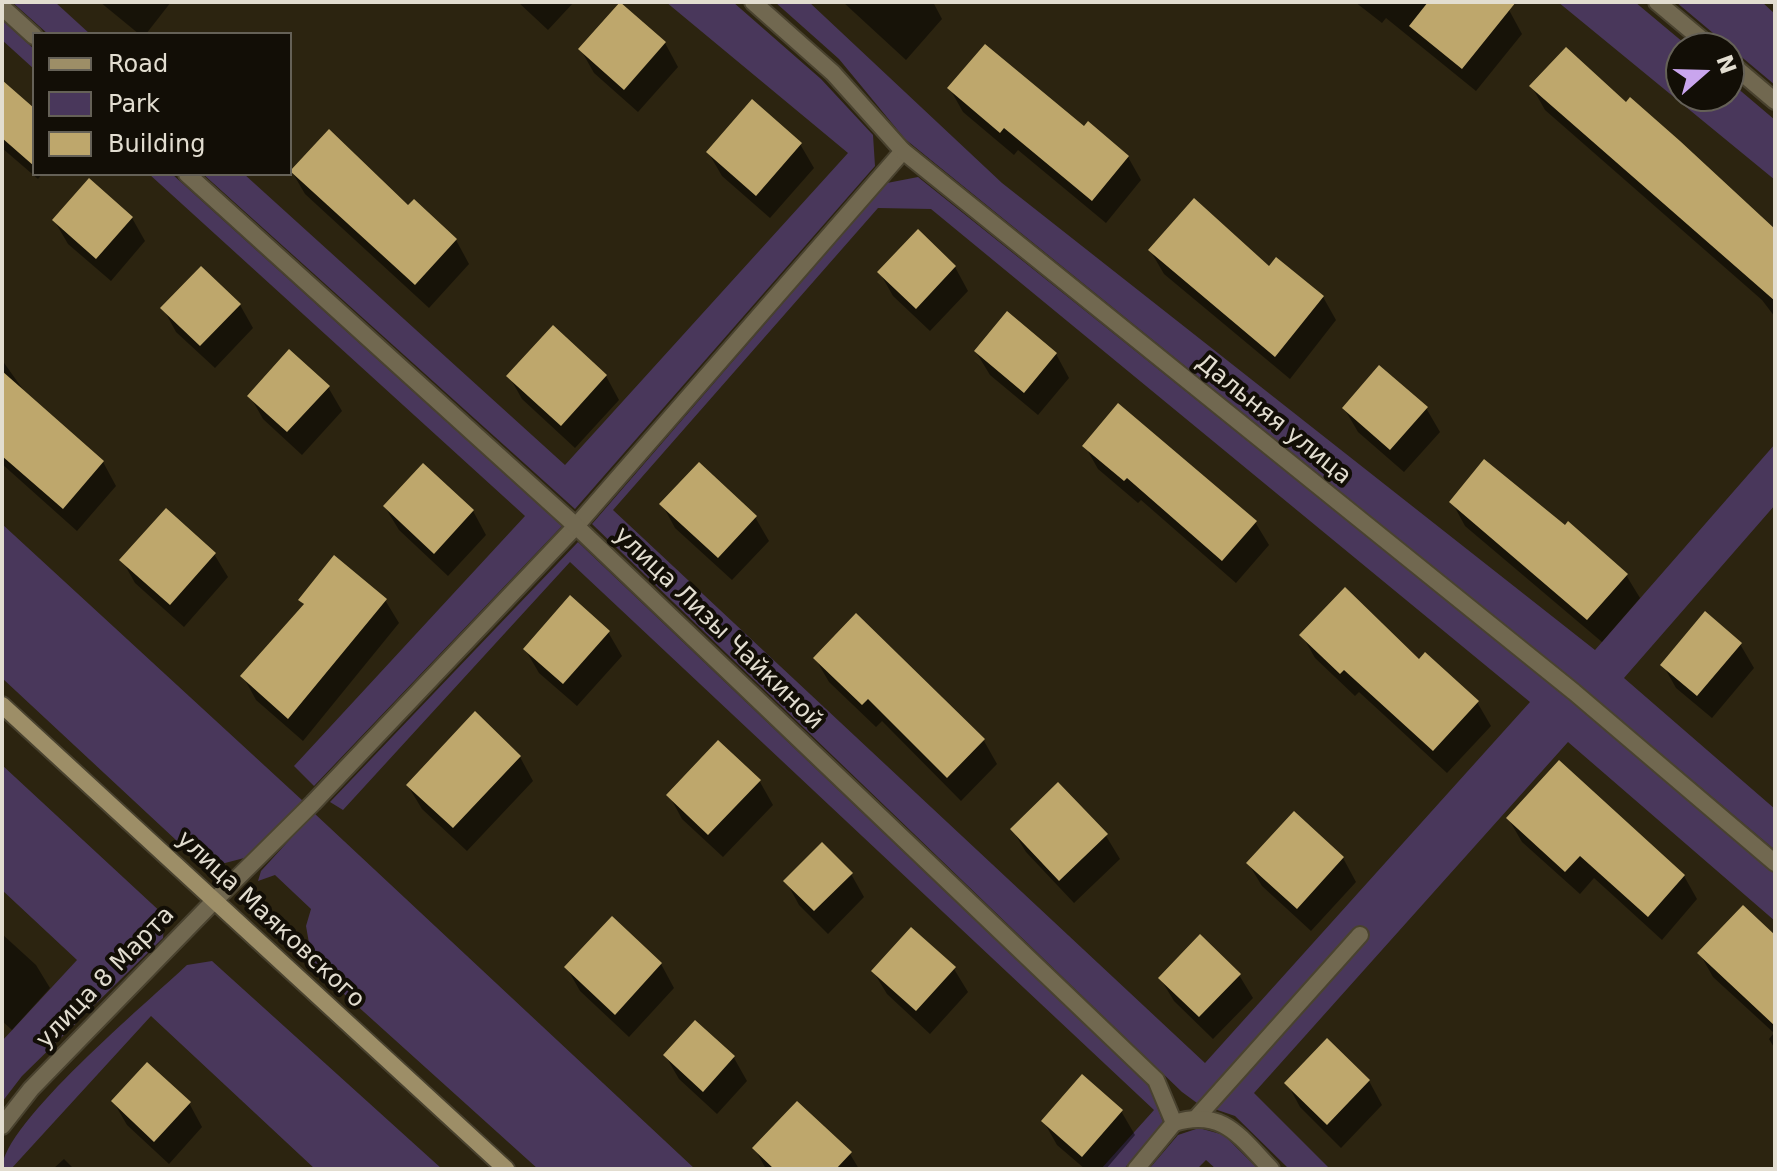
<!DOCTYPE html>
<meta charset="utf-8">
<style>
body{margin:0}
#map{position:relative;width:1777px;height:1171px;overflow:hidden;background:#2c2410;font-family:"DejaVu Sans",sans-serif}
canvas{display:block}
.frame{position:absolute;inset:0;border:4px solid #e2ddd0;pointer-events:none}
.legend{position:absolute;left:32px;top:32px;width:260px;height:144px;box-sizing:border-box;background:#120e06;border:2px solid #656157;margin:0;padding:10px 14px;list-style:none;font-size:24px;color:#e2ddd0}
.legend li{display:flex;align-items:center;gap:16px;height:40px}
.legend b{width:40px;border:2px solid #656157}
.north{position:absolute;left:1665px;top:32px;width:80px;height:80px;box-sizing:border-box;background:#120e06;border:2px solid #656157;border-radius:50%;rotate:70deg;font-size:22px;font-weight:700;line-height:32px;text-align:center;color:#e2ddd0}
.north::after{content:'';display:block;margin:auto;width:28px;height:36px;background:#c9a5ee;clip-path:polygon(50% 0,100% 100%,50% 72%,0 100%)}
</style>
<div id="map">
<canvas width="1777" height="1171"></canvas>
<div class="frame"></div>
<ul class="legend">
<li><b style="height:10px;background:#9d8e67"></b>Road</li>
<li><b style="height:22px;background:#49375b"></b>Park</li>
<li><b style="height:22px;background:#bea76c"></b>Building</li>
</ul>
<div class="north">N</div>
</div>
<script>
const ctx = document.querySelector('canvas').getContext('2d');
ctx.lineJoin = 'round';
function fill(path, color) { ctx.fillStyle = color; ctx.fill(path, 'evenodd'); }
function trace(path, color, width, dash) { ctx.strokeStyle = color; ctx.lineWidth = width; ctx.lineCap = dash ? 'butt' : 'round'; ctx.setLineDash(dash || []); ctx.stroke(path); }
function label(font, color, halo, rows, align = 'center') {
  ctx.font = font + ' "DejaVu Sans",sans-serif'; ctx.lineWidth = 8; ctx.setLineDash([]); ctx.textBaseline = 'middle'; ctx.strokeStyle = halo; ctx.fillStyle = color; for (const [text, x, y, turn = 0] of rows) {
    ctx.save(); ctx.translate(x, y); ctx.rotate((+turn || 0) * Math.PI / 180); ctx.textAlign = isNaN(turn) ? turn : align; if (halo) ctx.strokeText(text, 0, 0); ctx.fillText(text, 0, 0); ctx.restore();
  }
}
fill(new Path2D(`
 M12,2H55L90,34H48Z
 M666,2H733L821,79L873,135L875,166L575,509L203,174H244L565,465L848,153Z
 M775,2H809L1002,183L1595,650L1775,444V505L1624,678L1775,809V850L1602,704L905,139L839,59Z
 M1558,2H1635L1690,48H1681V96H1729V81L1775,120V180Z
 M1676,2H1762L1775,14V85Z
 M2,20L34,49V69L2,40Z
 M149,174H172L562,526L314,786L294,766L525,516Z
 M918,177L1549,682L1775,874V921L1568,742L1254,1093L1330,1169H1289L1235,1116L1197,1103L1182,1092L592,524L887,183ZM878,208L931,209L1530,702L1205,1063L613,510Z
 M2,524L303,801L248,857L206,868L2,678Z
 M578,542L1149,1086L1163,1122L1124,1169H1101L1154,1110L570,562L343,810L330,802Z
 M2,765L165,916L163,938L22,1076L2,1102V1041L77,960L2,890Z
 M314,813L695,1169H538L313,966L306,926L311,909L275,875L258,881L261,871Z
 M212,961L442,1169H315L151,1016L11,1169H2C2,1124 149,1001 187,965Z
 M1199,1128L1224,1135L1258,1169H1216L1206,1160L1197,1169H1149L1178,1135Z`), '#49375b');
fill(new Path2D(`
 M171,2L146,34H139L100,2Z
 M518,2H574L548,30Z
 M843,2H933L942,19L906,60Z
 M1355,2H1499L1509,10L1522,34L1476,91L1386,18L1382,23Z
 M665,43L678,67L638,112L594,73L581,50Z
 M1532,87L1626,105L1775,231V317L1762,300L1545,110Z
 M950,89L1084,129L1128,157L1141,180L1106,223L1018,150L1014,155L963,112Z
 M2,91L34,111V174H42L38,179L2,148Z
 M800,144L814,168L770,218L722,176L708,152Z
 M291,170L408,208L414,202L456,240L469,264L429,308L305,194Z
 M132,218L145,241L111,281L68,244L54,220Z
 M918,232L955,267L968,291L930,331L893,296L880,273Z
 M1150,250L1269,269L1323,297L1336,320L1290,379L1164,274Z
 M240,305L253,328L215,368L176,332L163,308Z
 M976,352L1056,354L1069,378L1038,415L990,375Z
 M2,360L24,391L103,462L116,486L77,531L2,464Z
 M509,376H606L619,400L575,448L522,399Z
 M328,387L342,411L302,455L263,419L250,396Z
 M1344,408H1426L1440,432L1404,472L1358,432Z
 M1085,446L1255,522L1269,545L1236,583L1141,500L1138,503L1098,469Z
 M423,465L473,511L486,535L448,576L399,530L385,507Z
 M1452,502L1626,575L1640,598L1602,642L1465,526Z
 M662,504L755,517L769,541L732,580L675,528Z
 M214,554L228,577L184,627L135,583L122,560Z
 M301,600H385L399,623L303,741L256,700L243,676L305,607Z
 M856,616L984,741L997,764L961,801L882,721L876,727L829,682L815,658Z
 M608,632L622,656L577,706L539,673L525,649Z
 M1302,635L1419,661L1477,702L1491,726L1447,773L1359,692L1355,696L1315,658Z
 M1740,644L1754,668L1712,718L1676,688L1663,665Z
 M718,742L760,782L773,805L723,857L682,819L669,795Z
 M520,757L533,781L467,851L422,809L408,786Z
 M1508,818L1684,876L1697,899L1662,940L1594,878L1580,894L1522,842Z
 M1012,829L1106,836L1120,859L1074,903L1026,852Z
 M1343,858L1356,882L1311,931L1262,886L1248,863Z
 M851,874L864,897L828,934L799,905L786,881Z
 M612,919L661,964L674,988L629,1037L580,991L567,968Z
 M2,934L36,965L50,988L12,1030L2,1021Z
 M1775,938V1049L1769,1039L1774,1033L1713,977L1700,954Z
 M954,969L968,992L930,1034L887,994L873,971Z
 M1239,975L1253,998L1213,1039L1174,1001L1160,978Z
 M695,1023L734,1058L747,1081L717,1114L679,1079L665,1055Z
 M1327,1041L1369,1081L1382,1105L1341,1148L1300,1107L1287,1083Z
 M113,1101L189,1103L202,1127L169,1164L127,1125Z
 M1121,1111L1135,1135L1106,1169H1085L1057,1145L1044,1122Z
 M755,1149L850,1154L859,1169H766Z
 M64,1159L74,1169H53Z`), '#0007');
fill(new Path2D(`
 M620,2L666,42L624,90L578,49Z
 M1428,2H1516L1462,69L1409,26Z
 M985,44L1084,126L1088,121L1129,156L1092,201L1004,128L1000,133L947,88Z
 M1566,47L1626,102L1630,97L1680,141L1775,229V301L1529,86Z
 M2,80L34,108V166L2,138Z
 M752,99L802,143L756,196L706,152Z
 M329,129L408,205L414,199L457,239L415,285L290,171Z
 M89,178L133,217L96,259L52,220Z
 M1194,198L1269,266L1276,257L1324,296L1275,357L1148,250Z
 M918,229L956,266L916,309L877,272Z
 M201,266L241,304L200,346L160,308Z
 M1007,311L1057,353L1024,393L974,351Z
 M553,325L607,375L561,426L506,376Z
 M289,349L330,386L287,432L247,396Z
 M1379,365L1428,407L1390,450L1342,408Z
 M2,371L104,461L63,509L2,456Z
 M1118,403L1257,521L1222,561L1127,478L1124,481L1082,446Z
 M1484,459L1565,525L1568,521L1628,574L1587,620L1449,502Z
 M699,462L757,516L718,558L659,504Z
 M423,463L474,510L434,554L383,506Z
 M166,508L216,553L170,605L119,560Z
 M334,555L387,599L288,719L240,676L304,604L298,600Z
 M1345,587L1419,659L1425,652L1479,701L1433,751L1344,670L1340,674L1299,635Z
 M570,595L610,631L563,684L523,649Z
 M1705,611L1742,643L1697,696L1660,665Z
 M856,613L985,739L947,778L868,699L862,705L813,658Z
 M475,711L521,756L453,828L406,785Z
 M718,740L761,780L708,835L666,795Z
 M1559,760L1685,875L1648,917L1580,856L1565,872L1506,818Z
 M1058,782L1108,834L1059,881L1010,829Z
 M1294,811L1344,857L1297,909L1246,863Z
 M822,842L853,873L814,911L783,881Z
 M1743,905L1775,935V1026L1697,953Z
 M612,916L662,963L615,1015L564,967Z
 M911,927L956,967L916,1011L871,971Z
 M1200,934L1241,974L1199,1017L1158,978Z
 M695,1020L735,1056L703,1092L663,1055Z
 M1327,1038L1370,1080L1327,1125L1284,1083Z
 M147,1062L191,1102L154,1142L111,1101Z
 M1082,1074L1123,1110L1082,1157L1041,1121Z
 M797,1101L852,1152L836,1169H774L752,1148Z`), '#bea76c');
const lane = new Path2D(`
 M214,901L313,803L576,526L903,151
 M1198,1116L1360,935
 M1136,1169L1174,1123`);
const street = new Path2D(`
 M753,2L833,73L903,151L1574,692L1775,863
 M1657,2L1712,48
 M2,7L34,36
 M1729,62L1775,101
 M187,174L576,526L1156,1080L1174,1123C1223,1108 1240,1137 1271,1169
 M2,1126L31,1089L214,901`);
const secondary = new Path2D(`
 M2,705L506,1169`);
trace(lane, '#49422f', 20);
trace(street, '#49422f', 20);
trace(secondary, '#49422f', 20);
trace(lane, '#716850', 16);
trace(street, '#716850', 16);
trace(secondary, '#9d8e67', 16);
label('24px', '#e2ddd0', '#120e06', [
 ["Дальняя улица",1273,420,39],
 ["улица Лизы Чайкиной",718,629,44],
 ["улица Маяковского",270,920,43],
 ["улица 8 Марта",106,978,-46]
]);
</script>
